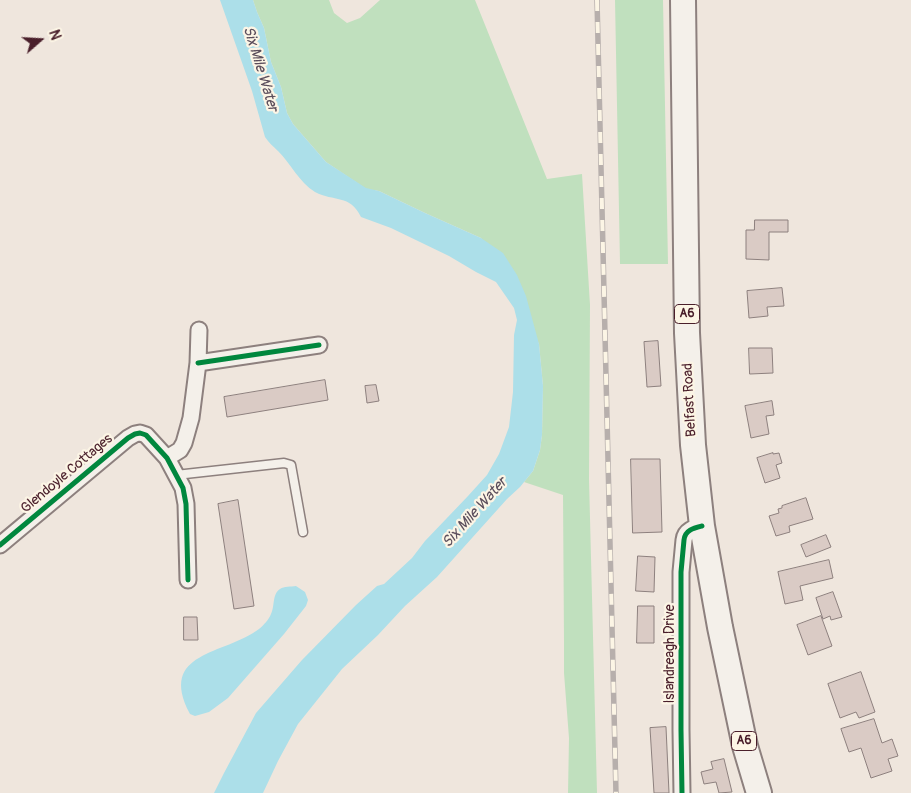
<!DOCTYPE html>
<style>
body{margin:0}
#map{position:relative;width:911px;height:793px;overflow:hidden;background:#efe6dd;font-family:Pangolin,sans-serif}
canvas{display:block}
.north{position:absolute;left:15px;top:15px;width:50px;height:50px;-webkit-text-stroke:4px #fcf5e5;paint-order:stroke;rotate:71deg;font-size:14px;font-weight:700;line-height:20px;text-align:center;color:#4a1f2b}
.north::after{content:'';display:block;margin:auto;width:18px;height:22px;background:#4a1f2b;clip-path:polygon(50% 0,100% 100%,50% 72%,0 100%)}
</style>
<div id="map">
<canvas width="911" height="793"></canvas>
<div class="north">N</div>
</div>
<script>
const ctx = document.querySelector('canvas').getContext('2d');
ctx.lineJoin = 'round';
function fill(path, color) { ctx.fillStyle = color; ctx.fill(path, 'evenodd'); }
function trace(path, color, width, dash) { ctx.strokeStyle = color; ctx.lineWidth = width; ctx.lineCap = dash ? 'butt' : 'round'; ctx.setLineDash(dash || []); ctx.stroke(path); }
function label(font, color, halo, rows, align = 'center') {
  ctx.font = font + ' Pangolin,sans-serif'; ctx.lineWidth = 4.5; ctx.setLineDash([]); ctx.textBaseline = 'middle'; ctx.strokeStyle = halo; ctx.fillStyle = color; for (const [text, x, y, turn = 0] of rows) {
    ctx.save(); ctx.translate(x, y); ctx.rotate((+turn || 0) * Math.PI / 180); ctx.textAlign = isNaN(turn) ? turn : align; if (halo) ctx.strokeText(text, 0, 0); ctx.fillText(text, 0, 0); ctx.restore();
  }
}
fill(new Path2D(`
 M253,0H329L334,13L347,23L360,18L380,0H475L547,179L582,174L590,305L589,479L597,793H568L569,738L564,673V642L563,495L524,482L533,471L540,450L542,435L543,386L539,344L481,238L425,213L379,191L366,189L326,162L293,124L287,113L281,87L271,62L264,28L257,12Z
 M615,0H663L668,264H620Z`), '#c0e0be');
fill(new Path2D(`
 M220,0H253L257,12L264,28L271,62L281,87L287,113L293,124L326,162L366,188L379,191L425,213L481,238L503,253L517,275L526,296L539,344L543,386L542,435L540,450L533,471L520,487L507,499L437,577L405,606L378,635L342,669L298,724L278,761L263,793H214L224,773L256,713L302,660L356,605L377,586L384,584L412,558L425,541L468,496L487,475L499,454L509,427L513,392L514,335L517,320L514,308L496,282L476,272L449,256L391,228L361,217C350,194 334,202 315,192C299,182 291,164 278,151C273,146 269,143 265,137L252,91Z
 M296,586L305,592L308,600L306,606L284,634L228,698L209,712L195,716L190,714C157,651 225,655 259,629C264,625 269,619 271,614C275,606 272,594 280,589C284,586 291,587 296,586Z`), '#acdfe9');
const building = new Path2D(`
 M755,220H788V232H769V260L746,259V230H754Z
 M782,288L784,306L767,307L768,316L749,318L747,291Z
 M658,341L661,386L647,387L644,342Z
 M749,348H772L773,373L750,374Z
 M325,380L328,400L227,417L224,397Z
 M376,385L379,401L367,403L365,386Z
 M772,401L774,415L766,416L769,434L751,438L745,406Z
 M773,453V454L779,453L782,463L776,465L780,478L765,483L757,458Z
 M631,459H660L662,532L633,533Z
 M806,498L813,519L789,526L790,532L776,536L769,516L779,513L778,509L782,508V506Z
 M238,500L254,606L234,609L218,504Z
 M826,535L831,547L806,557L801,545Z
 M638,556L655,557L654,592L636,591Z
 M829,560L833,578L800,586L803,600L785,604L778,572Z
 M833,592L842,617L831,620L830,616L823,619L816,598Z
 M638,606H654V643H637Z
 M821,616L832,646L808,655L797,625Z
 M184,617H197L198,640H184Z
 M861,672L875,712L859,718L856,712L840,718L828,684Z
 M874,719L882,743L892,739L898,756L888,759L892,771L871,778L861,748L849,752L841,729Z
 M666,727L669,793H654L650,728Z
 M724,759L732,792L719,793L716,782L704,784L701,772L713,769L711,762Z`);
fill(building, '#dacbc5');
trace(building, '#8d807e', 1);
const lane = new Path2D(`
 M176,475L284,463L291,465L303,532`);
const street = new Path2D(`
 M198,363L319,345
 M167,458L180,450L184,443L191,418L198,363L199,330
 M0,545L128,438L135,434L140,433L146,435L167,458L183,488L186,504L188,580
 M682,793L681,730V572L684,540C685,530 694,528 702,526`);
const primary = new Path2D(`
 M683,0L687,333L693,445L702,526L720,627L745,746L759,793`);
trace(lane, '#8d807e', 11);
trace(street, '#8d807e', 19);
trace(primary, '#8d807e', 28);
trace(lane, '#f4f0ea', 8);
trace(street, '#f4f0ea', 15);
trace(primary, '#f4f0ea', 24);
const rail = new Path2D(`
 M597,0L616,793`);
trace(rail, '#b7afac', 5.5);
trace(rail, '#fcf5e5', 4, [11]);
trace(new Path2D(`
 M198,363L319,345
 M0,545L128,438L135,434L140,433L146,435L167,458L183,488L186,504L188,580
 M682,793L681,730V572L684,540C685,530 694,528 702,526`), '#00873e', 5);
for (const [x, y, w] of [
 [687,314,25],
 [744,741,25]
]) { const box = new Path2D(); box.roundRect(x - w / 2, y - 9.5, w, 19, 4); ctx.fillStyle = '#fcf5e5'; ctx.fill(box); trace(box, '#4a1f2b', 1); }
label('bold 12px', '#4a1f2b', null, [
 ["A6",687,314],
 ["A6",744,741]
]);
label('14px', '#4a1f2b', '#fcf5e5', [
 ["Belfast Road",690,400,-93],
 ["Glendoyle Cottages",67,474,-40],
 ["Islandreagh Drive",670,654,-90]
]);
label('italic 15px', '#5b4e5c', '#fcf5e5', [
 ["Six Mile Water",260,69,73],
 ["Six Mile Water",475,513,-48]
]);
</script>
